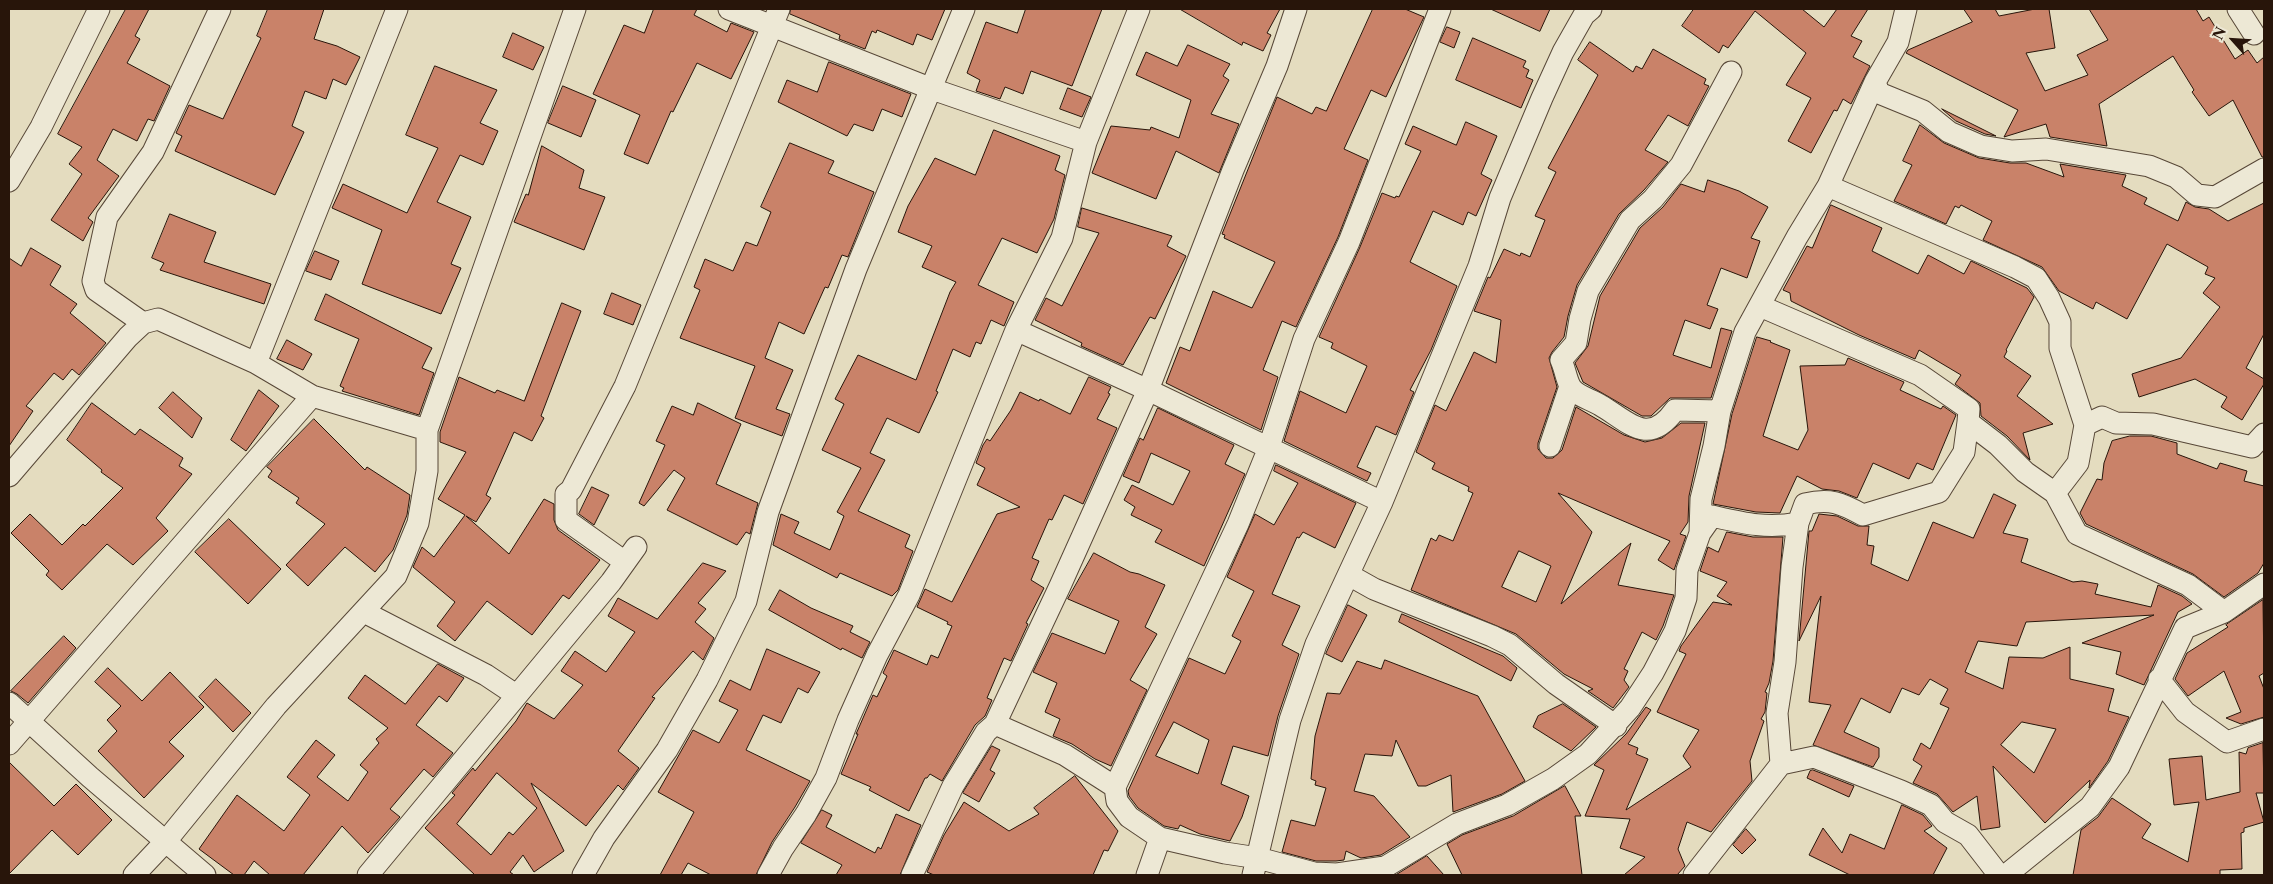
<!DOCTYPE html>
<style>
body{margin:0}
#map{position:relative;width:2273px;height:884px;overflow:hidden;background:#e4dcbf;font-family:"Libre Caslon Text",serif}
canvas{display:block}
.frame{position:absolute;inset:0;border:10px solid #28150a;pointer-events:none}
.north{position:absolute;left:2208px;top:15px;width:50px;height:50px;-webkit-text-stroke:4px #ede8d5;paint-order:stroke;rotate:296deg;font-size:14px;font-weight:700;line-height:20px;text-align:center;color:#28150a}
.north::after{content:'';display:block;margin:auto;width:18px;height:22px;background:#28150a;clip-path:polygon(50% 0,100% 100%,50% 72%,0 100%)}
</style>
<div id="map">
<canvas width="2273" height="884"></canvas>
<div class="frame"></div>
<div class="north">N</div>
</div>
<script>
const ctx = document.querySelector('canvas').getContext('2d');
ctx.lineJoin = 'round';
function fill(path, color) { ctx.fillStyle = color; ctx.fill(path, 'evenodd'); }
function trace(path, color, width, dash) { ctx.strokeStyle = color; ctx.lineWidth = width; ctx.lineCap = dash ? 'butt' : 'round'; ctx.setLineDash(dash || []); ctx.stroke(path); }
const building = new Path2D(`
 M126,9H149L135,36L140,39L127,63L170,86L154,121L148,119L137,141L113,129L97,160L119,176L88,218L93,222L83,241L51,220L82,174L69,164L82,147L58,134Z
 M268,9H324L314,39L337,46L360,57L346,85L333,79L326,99L305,91L292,126L304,132L275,195L175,151L182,136L176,133L189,105L223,119L261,38L257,36Z
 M654,9H697L694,15L727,32L731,23L754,32L731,79L697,63L673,112L671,111L648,164L624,154L640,115L593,94L624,25L644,33Z
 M791,9H945L932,40L917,34L913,45L877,30L876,33L872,31L865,49L839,39L840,35L790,14Z
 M1026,9H1102L1072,86L1031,71L1023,94L1005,87L1000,99L976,91L980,80L967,73L986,22L1017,33Z
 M1180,9H1280L1267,33L1271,35L1263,51L1243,42L1242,45Z
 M1373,9H1405L1424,17L1386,97L1371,90L1344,149L1368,160L1338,237L1296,327L1282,321L1263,370L1278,377L1261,430L1166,383L1180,347L1190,351L1213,291L1252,308L1275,262L1224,238L1225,235L1222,234L1277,97L1312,114L1316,107L1326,111Z
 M1491,9H1550L1540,31Z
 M1694,9H1802L1824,27L1837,9H1868L1851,36L1862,41L1853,57L1870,66L1851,104L1843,99L1837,111L1834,110L1811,153L1788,141L1811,98L1786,85L1806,53L1755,11L1728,48L1723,45L1719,53L1682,26Z
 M1964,9H1995L1999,16L2035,9H2049L2055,48L2026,53L2045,91L2088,75L2077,55L2108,40L2089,9H2196L2203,21L2209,17L2235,59L2248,50L2257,63L2264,57V157H2262L2233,100L2209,116L2192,92L2194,90L2173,56L2099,104L2107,146L2050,137L2046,124L2004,137L2018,110L1906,53L1908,50L1972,22Z
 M1447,27L1460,32L1454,48L1440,42Z
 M513,33L544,47L533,70L503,57Z
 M1473,38L1526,61L1523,67L1529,70L1526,77L1533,80L1521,108L1456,80Z
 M1590,42L1633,72L1636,66L1642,69L1653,49L1706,79L1704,84L1709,86L1688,126L1668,115L1645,150L1668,162L1644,190L1619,214L1577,285L1568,316L1564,337L1552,352L1549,358L1557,387L1538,443V449L1546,458H1553L1562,450L1576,407L1624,435L1645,442L1662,438L1681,423H1705L1689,496L1688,522L1680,534L1686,536L1674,570L1658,560L1670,541L1558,493L1592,532L1561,604L1631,543L1618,585L1674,595L1663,626L1656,640L1642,632L1624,669L1628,671L1624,680L1629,687L1613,708L1588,691L1593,689L1564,674L1516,634L1411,590L1431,538L1436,541L1439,535L1453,541L1473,493L1468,491L1469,487L1432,469L1435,463L1416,452L1435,405L1446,411L1474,352L1496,363L1501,320L1474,311L1488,277L1490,278L1504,249L1520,256L1521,253L1530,257L1545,220L1535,216L1556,172L1548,168L1598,75L1578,60ZM1519,551L1551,566L1536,602L1502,587Z
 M1188,45L1230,64L1223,76L1229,80L1211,114L1239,124L1219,173L1176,151L1156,199L1092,173L1111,126L1150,130L1151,127L1179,138L1191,100L1136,75L1146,52L1177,66Z
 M829,62L911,94L902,117L882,109L873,131L854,124L847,136L778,102L787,80L817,92Z
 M435,66L497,90L480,123L498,131L483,165L460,155L437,202L471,217L451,264L461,268L441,314L362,284L382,230L332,208L343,184L407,213L438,148L406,135Z
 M563,86L596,100L581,137L548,123Z
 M1068,88L1091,97L1082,117L1060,109Z
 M1942,109L1996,136L1985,134L1956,121Z
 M1466,122L1497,136L1481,174L1492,180L1476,216L1468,212L1463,225L1433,211L1410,262L1457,286L1431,350L1410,390L1414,392L1396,435L1376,426L1357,467L1371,473L1367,481L1284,441L1300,391L1346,413L1367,366L1331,348L1333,343L1319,337L1360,247L1382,193L1395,198L1396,196L1399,197L1421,151L1405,144L1413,126L1456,145Z
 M1920,125L1944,143L1979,158L2010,163H2026L2064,177L2060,164L2126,175L2122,186L2147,198L2144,204L2178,221L2186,202L2195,207L2209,209L2228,221L2264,203V334L2246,368L2264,379V384L2242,420L2221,407L2227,397L2195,379L2139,397L2132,374L2181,358L2220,307L2203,293L2215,278L2205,274L2208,267L2167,244L2127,319L2096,302L2093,309L2059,291L2042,267L1983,240L1992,221L1961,205L1959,208L1955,206L1946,224L1894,201L1912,165L1903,161Z
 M994,130L1060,156L1055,170L1065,175L1054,219L1037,253L1002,238L978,285L1014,302L1004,326L991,320L981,344L976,342L970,357L953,349L936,391L938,392L919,433L887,418L870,453L885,460L858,511L910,535L905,547L913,551L898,590L892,596L840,573L837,578L773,545L781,514L799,522L794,533L830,550L844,516L837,512L861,468L822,450L844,404L835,399L858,355L916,380L950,292L956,282L922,267L932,246L898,232L908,206L935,158L975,175Z
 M790,143L834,161L828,173L874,192L848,257L842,255L828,288L825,287L804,334L779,322L765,358L793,370L776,409L790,414L782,436L735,418L755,366L680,338L700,290L694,287L705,259L733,271L746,242L757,246L771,212L761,207Z
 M542,146L584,170L579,188L605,197L584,250L514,222L526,194L528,195Z
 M1708,180L1739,191L1768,207L1751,238L1760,241L1747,278L1721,268L1707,305L1718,309L1710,329L1685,320L1673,355L1711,368L1721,328L1732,331L1711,398H1670L1651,416H1642L1583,382L1575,363L1588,346L1600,296L1640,228L1663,207L1681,184L1704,192Z
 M1831,205L1882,228L1872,251L1918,274L1928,255L1964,274L1971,261L2027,288L2034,297L2006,350L2007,351L2004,357L2031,376L2017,396L2053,424L2023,433L2030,460L2007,436L1981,416L1980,403L1955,384L1961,375L1919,350L1915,359L1859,335L1791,301L1790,293L1783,290L1807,246L1812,248Z
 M1082,208L1172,236L1167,246L1186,256L1155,319L1150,317L1123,365L1081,346L1082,343L1035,320L1046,298L1062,306L1099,233L1078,227Z
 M170,214L216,232L204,262L271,284L264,304L160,270L164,263L152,258Z
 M31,248L61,266L50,285L77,304L70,313L106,343L79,375L72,369L63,380L54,373L26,406L33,411L9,446V258L21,266Z
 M315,251L339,261L331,280L306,271Z
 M612,293L641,305L633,325L604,314Z
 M326,294L432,348L422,368L434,373L419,415L342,391L344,388L340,386L359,339L315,320Z
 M562,303L581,311L541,416L544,418L532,441L514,432L486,495L491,498L476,522L466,516L509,554L544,499L554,504V520L558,530L600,560L569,599L563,595L532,635L487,601L455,641L437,626L455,602L413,567L422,547L434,557L465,515L438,499L466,452L440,442V432L459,377L495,393L497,390L524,401Z
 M1757,337L1771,341L1770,342L1790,350L1763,436L1798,450L1808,430L1800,366L1845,365L1848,358L1904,382L1900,390L1941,409L1943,406L1956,415L1933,470L1917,463L1909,479L1873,463L1857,498L1839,491L1822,489L1797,476L1780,513L1756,512L1713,504L1732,414Z
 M287,340L312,354L303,370L277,359Z
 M1089,377L1111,387L1108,393L1110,394L1097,419L1117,428L1083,504L1064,495L1052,520L1049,519L1032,558L1039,561L1031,580L1044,588L1026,623L1028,624L1011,661L1004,658L987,698L992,700L985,716L975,725L942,781L930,774L927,778H925L909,811L869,790L871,787L841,774L858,734H856L860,725L873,695L877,697L887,676L883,673L894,650L927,665L931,655L938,658L952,626L947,624L948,622L917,607L925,589L952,602L997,514L1020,507L977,485L985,468L976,463L983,445L987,439L990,441L1011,410L1020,392L1039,401L1040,399L1070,414Z
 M259,390L279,406L246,451L231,440Z
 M173,392L202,418L192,438L159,408Z
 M92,403L135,435L140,429L183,458L179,466L192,474L156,518L168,531L133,565L107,544L62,590L46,575L49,571L11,533L30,514L62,545L83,524L85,526L123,488L101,472L102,470L67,440Z
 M698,403L741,424L716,484L758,503L750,534L746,532L737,545L667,510L685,478L674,470L644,506L639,503L665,445L656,441L672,406L693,415Z
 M1158,408L1234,445L1225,464L1245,474L1204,566L1155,542L1162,530L1131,515L1135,507L1124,500L1132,485L1173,505L1190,471L1151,453L1139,483L1123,476L1140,438L1143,440Z
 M314,419L365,470L367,467L410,495L407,515L393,550L375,572L345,547L308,586L286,565L325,524L296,503L299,498L268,477L272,471L267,467Z
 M2130,436H2151L2177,443V454L2217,469L2220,463L2247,471L2244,481L2264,486V563L2258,573L2224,597L2193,574L2086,524L2080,513L2097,479L2102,480L2104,463L2112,441Z
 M1276,465L1356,503L1335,548L1303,532L1299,538L1297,537L1272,594L1300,606L1282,645L1299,654L1278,716L1268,756L1233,746L1221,784L1249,796L1242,817L1230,841L1200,834L1180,825L1178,829L1164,826L1138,808L1129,796L1128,791L1189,658L1225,674L1241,641L1232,636L1254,591L1227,577L1255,514L1274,525L1298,483L1274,471ZM1174,722L1209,740L1198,774L1156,756Z
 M592,487L609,495L594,525L579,514Z
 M1994,494L2016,505L2003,533L2028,539L2021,562L2073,582L2082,581L2098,584L2095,594L2151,607L2158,585L2182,596L2192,604L2178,612L2144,685L2116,674L2121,652L2082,643L2154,615L2026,622L2017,646L1978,641L1965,672L2003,689L2009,657L2043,658L2070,647V679L2114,689L2108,711L2129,717L2108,761L2089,788L2090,780L2045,823L1993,766L2000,827L1981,830L1977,796L1953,812L1937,794L1913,783L1922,766L1913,760L1921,743L1930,749L1949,708L1940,704L1948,689L1930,679L1919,695L1902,688L1890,713L1861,698L1844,732L1879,748V757L1873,767L1813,745L1831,705L1809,702L1821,596L1799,641L1809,531H1812L1819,514L1837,516L1858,526H1869L1867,545L1874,546L1871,564L1908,581L1933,522L1973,538ZM2022,722L2056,729L2034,773L2001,745Z
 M229,519L281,569L248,604L195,552Z
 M1727,532L1753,537H1783L1773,661L1769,683L1765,692L1767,693L1765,712L1761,719L1764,721L1750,761L1752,781L1711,832L1687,822L1678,849L1685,866L1677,875H1624L1645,857L1620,848L1630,819L1585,816L1604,770L1594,765L1626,734L1646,707L1651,710L1628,744L1638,748L1636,754L1648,759L1626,810L1691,767L1683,756L1699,730L1657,712L1686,654L1679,651L1681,646L1713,602L1732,605L1717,596L1727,582L1700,571L1708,547L1718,552Z
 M1094,553L1130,572L1139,574L1165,585L1145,627L1157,634L1130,680L1147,690L1111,766L1095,759L1072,744L1053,736L1060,719L1045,712L1057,683L1033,672L1052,633L1105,654L1119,621L1068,599Z
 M703,563L726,571L698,603L706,609L695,622L714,638L703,660L693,651L652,697L655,698L618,751L639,768L623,790L618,785L586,826L531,783L564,851L534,872L523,855L510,872L514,875H475L425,828L455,795L452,793L473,768L475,771L516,721L527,703L554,719L583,685L561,671L575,651L606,672L635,632L608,616L618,598L657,619ZM497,773L537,808L513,835L509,832L491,855L457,824Z
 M780,590L811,608L853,626L850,632L870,642L862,658L842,648L841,650L769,610Z
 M2263,600L2264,673L2259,676L2264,689V717L2241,724L2226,718L2241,712L2224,671L2188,696L2175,679L2187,653L2228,627L2226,625Z
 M1348,605L1367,615L1342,662L1326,654Z
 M1402,614L1503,656L1517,668L1511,681L1399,622Z
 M64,636L76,648L28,703L17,694L11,691Z
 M767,649L820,672L808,693L798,688L781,723L763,715L746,750L810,781L795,807L772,842L756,875H711L688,863L681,875H660L694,812L658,792L693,730L719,743L738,710L719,701L730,680L750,690Z
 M1385,660L1478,696L1525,781L1502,794L1453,812L1451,775L1426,786H1418L1396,740L1392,756L1365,754L1354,791L1374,796L1410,837L1381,855L1361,858L1346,851L1344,860L1336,861H1316L1282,852L1291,820L1315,826L1326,788L1315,785L1316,781L1311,779L1315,736L1327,693L1340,694L1357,661L1381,669Z
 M438,664L464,678L447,702L439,696L416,725L453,753L433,777L424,769L390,809L400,817L368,853L342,826L303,875H270L254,861L244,875H234L199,849L237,795L284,831L310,795L287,777L316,740L335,755L317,777L348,801L368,772L360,765L379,743L376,739L388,728L348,698L365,675L405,704Z
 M108,668L142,701L170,672L204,707L169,742L184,756L144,798L98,751L117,731L107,720L121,706L95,682Z
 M216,679L251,713L233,732L199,697Z
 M1563,704L1596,727L1571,751L1533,727L1538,716Z
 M2263,743L2264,793H2256L2264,822L2244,828V832L2241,833L2242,869L2220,870V875H2073L2081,830L2098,817L2112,798L2151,824L2142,838L2188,862L2199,802L2174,805L2169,759L2202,756L2206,800L2240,792L2239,752L2246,754L2248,748Z
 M992,746L1000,750L990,770L995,773L979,802L963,793Z
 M9,762L54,806L76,784L112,820L78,855L52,830L9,874Z
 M1813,770L1854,786L1849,797L1807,778L1810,771Z
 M1075,776L1118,831L1108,851L1104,850L1093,875H934L927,872L944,835L964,802L1009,831L1039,814L1034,808Z
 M1565,786L1581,816H1575L1582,875H1462L1447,844L1462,835L1513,816Z
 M1902,805L1923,815L1932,826L1924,831L1947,848L1933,875H1850L1809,855L1823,828L1842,853L1850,834L1884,849Z
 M822,810L832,815L826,827L875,853L878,847L881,849L896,814L921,825L900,875H836L842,865L801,843Z
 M1746,829L1756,840L1742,854L1733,845Z
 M1427,856L1444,875H1396Z`);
fill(building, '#c98269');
trace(building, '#28150a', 1);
const minor = new Path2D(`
 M729,9L932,89L1086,142
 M2238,9L2254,34
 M1875,82L1879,93L1923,111L1949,132L1981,146L2012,151L2046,149L2149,166L2176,177L2197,195L2215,197L2264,169
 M9,181L41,127L99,9
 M1828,186L2015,267L2036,278L2049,298L2060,322V348L2085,425
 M1760,306L1920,375L1969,409L1968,422L1998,445L2025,472L2055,493L2077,534L2188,585L2224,612
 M143,323L96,290L93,281L107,217L153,152L220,9
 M1016,330L1148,390L1382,502
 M256,363L397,9
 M1720,411L1675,410C1648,448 1628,421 1600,405C1591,399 1575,396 1570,386C1566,378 1565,369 1561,360L1576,343L1580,319L1588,291L1630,220L1653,199L1681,165L1731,72
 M1550,446L1570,386
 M9,476L128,337L143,323L158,319L256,363L312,396L427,430
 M2055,493L2078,463L2085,425L2102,417L2116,423L2153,424L2252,447L2264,434
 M1700,533L1712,516C1743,523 1766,529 1798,523L1805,504C1830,498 1841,503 1863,515L1939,492L1964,452L1968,422
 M625,562L566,520V494L571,490L625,386L779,9
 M1349,575L1374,589L1492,636L1510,645L1556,684L1616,726
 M364,612L486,675L516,695
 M2159,679L2185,712L2227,742L2264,729
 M9,703L90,777L205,875
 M995,724L1065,755L1115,787L1117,801L1129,817L1160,838L1225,853L1258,858L1314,873L1337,874L1385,867L1457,824L1507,805L1553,779L1588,754L1630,708L1653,673L1675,631L1686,598L1687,570L1700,533L1701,499L1714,446L1720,411L1745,332L1797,237L1828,186L1875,82L1898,42L1906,9
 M9,744L312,396
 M1781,764L1777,713L1785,662L1792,567L1798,523
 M1115,787L1238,524L1268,450L1304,339L1349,242L1440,9
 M134,875L166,841L276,706L396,576L418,523L427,471V430L575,9
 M368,875L611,582L636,547
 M583,875L604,838L667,750L707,680L746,601L768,512L856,269L964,9
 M768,875L783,848L806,814L826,778L848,720L877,655L909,595L1016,330L1062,238L1086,142L1139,9
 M912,875L953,786L986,732L995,724L1060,586L1148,390L1233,170L1277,66L1296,9
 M1147,875L1160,838
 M1253,875L1290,720L1316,644L1382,502L1479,266L1500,198L1542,98L1563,52L1584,15L1591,9
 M1694,875L1781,764L1814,757L1901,791L1931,805L1945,822L1968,835L1999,875
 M2006,875L2090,807L2119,767L2185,628L2224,612L2264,584`);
trace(minor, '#574737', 23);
trace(minor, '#ede8d5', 21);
</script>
